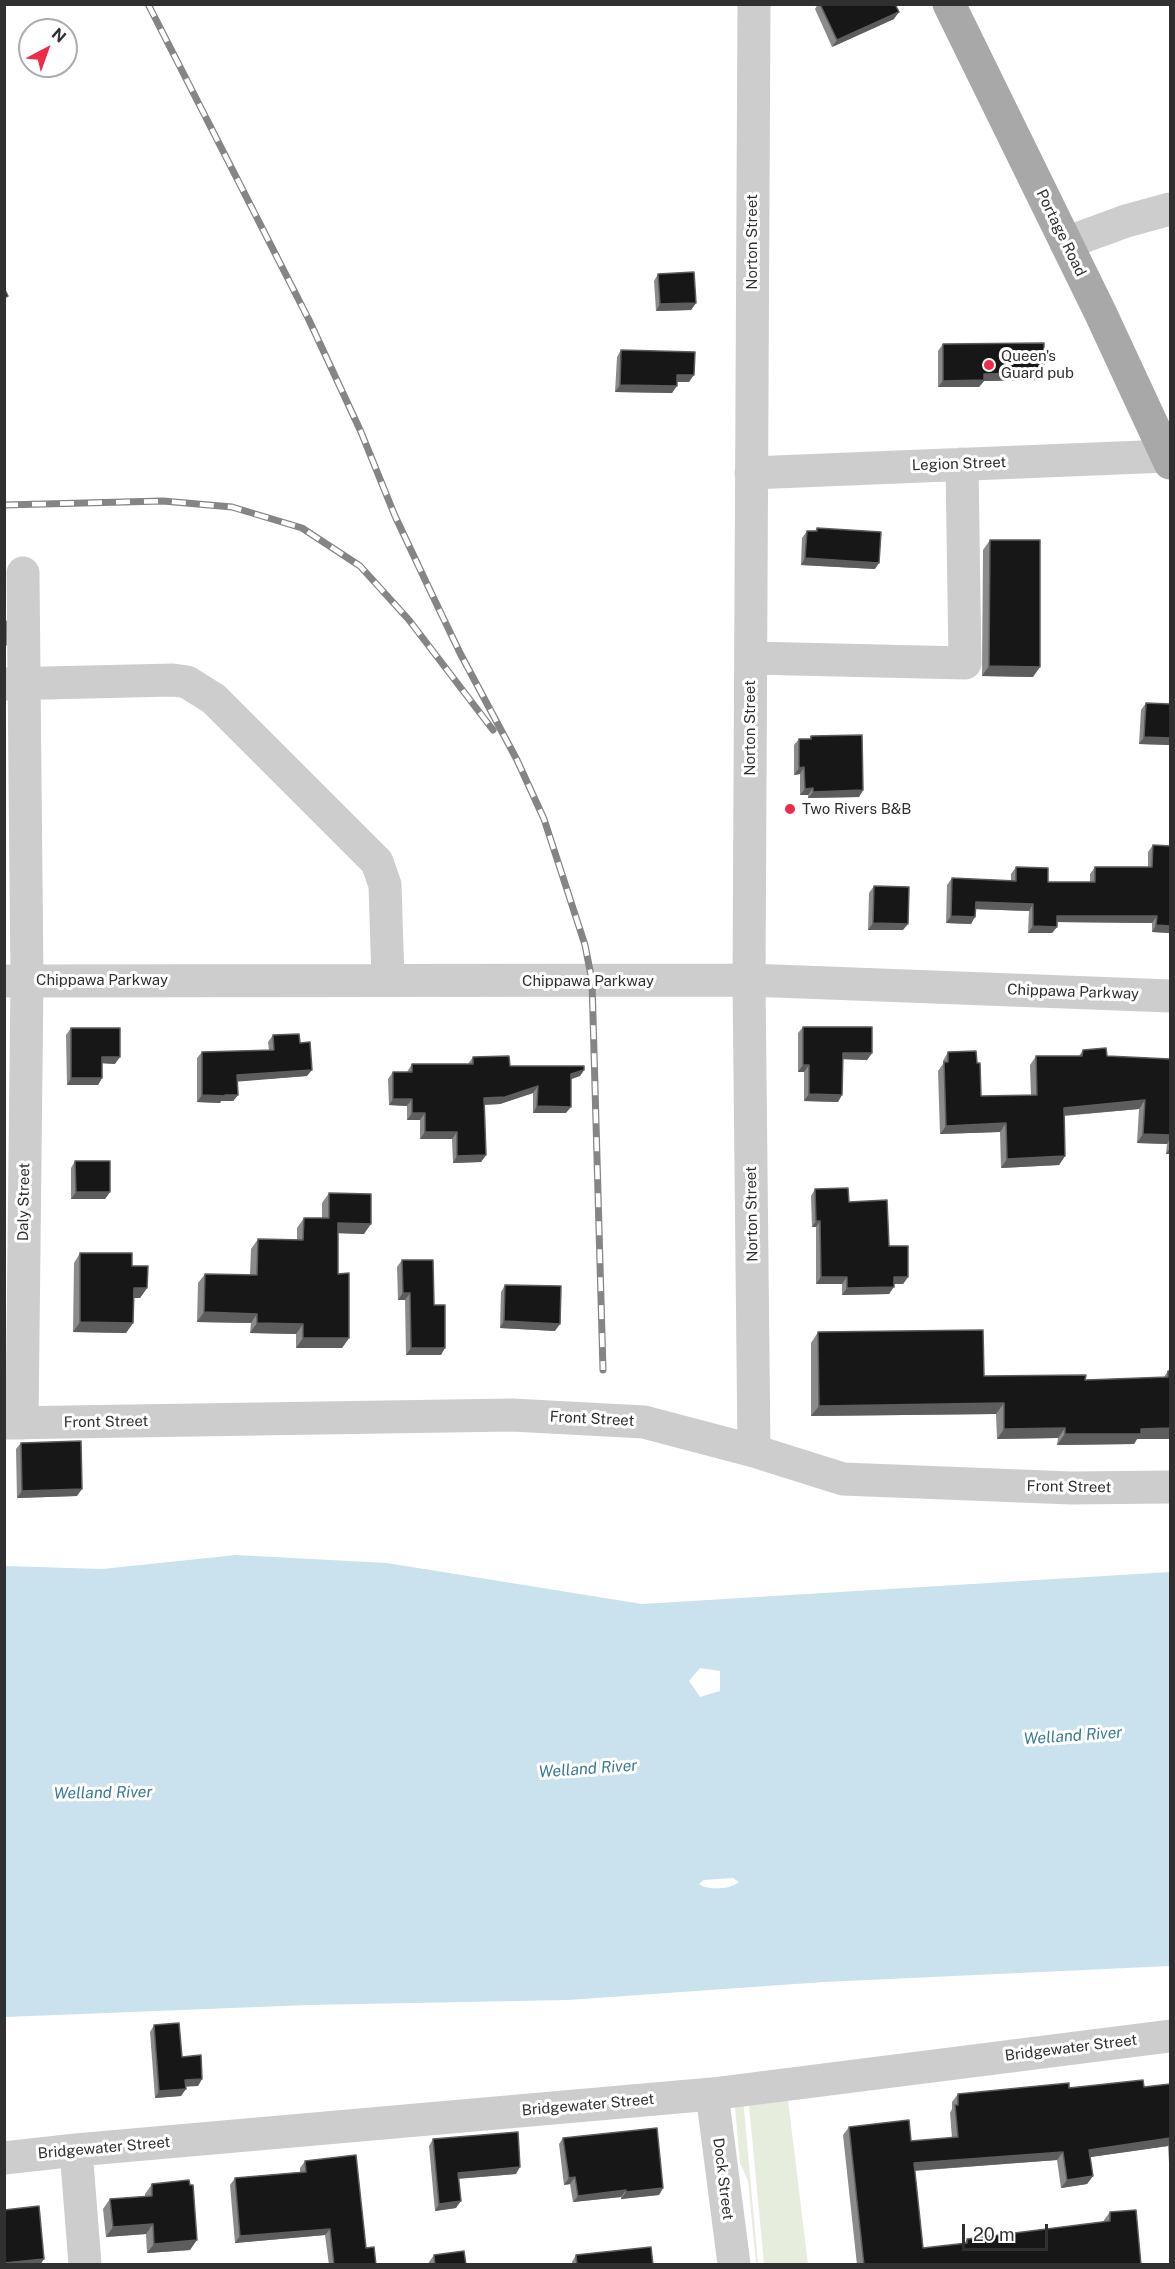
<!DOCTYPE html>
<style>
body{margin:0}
#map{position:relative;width:1175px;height:2269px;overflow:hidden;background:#fff;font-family:"Public Sans",sans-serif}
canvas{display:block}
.frame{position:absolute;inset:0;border:6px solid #303030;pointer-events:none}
.north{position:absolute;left:18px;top:18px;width:60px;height:60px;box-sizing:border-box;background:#fff;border:2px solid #acacac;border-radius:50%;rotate:41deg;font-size:16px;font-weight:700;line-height:24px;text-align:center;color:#303030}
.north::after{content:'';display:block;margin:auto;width:21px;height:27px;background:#ec2c48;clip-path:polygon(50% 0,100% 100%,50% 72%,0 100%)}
.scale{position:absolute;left:962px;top:2224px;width:86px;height:27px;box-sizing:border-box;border:3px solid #303030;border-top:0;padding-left:8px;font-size:18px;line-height:21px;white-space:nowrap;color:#303030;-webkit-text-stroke:4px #fff;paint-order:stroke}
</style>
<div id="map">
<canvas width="1175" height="2269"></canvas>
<div class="frame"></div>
<div class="north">N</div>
<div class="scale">20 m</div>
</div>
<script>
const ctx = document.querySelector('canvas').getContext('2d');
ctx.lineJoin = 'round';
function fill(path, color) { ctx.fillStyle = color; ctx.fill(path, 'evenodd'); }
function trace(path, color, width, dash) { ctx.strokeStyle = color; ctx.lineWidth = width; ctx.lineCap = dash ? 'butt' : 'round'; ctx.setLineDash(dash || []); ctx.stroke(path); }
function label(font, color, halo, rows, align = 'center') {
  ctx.font = font + ' "Public Sans",sans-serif'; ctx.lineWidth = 6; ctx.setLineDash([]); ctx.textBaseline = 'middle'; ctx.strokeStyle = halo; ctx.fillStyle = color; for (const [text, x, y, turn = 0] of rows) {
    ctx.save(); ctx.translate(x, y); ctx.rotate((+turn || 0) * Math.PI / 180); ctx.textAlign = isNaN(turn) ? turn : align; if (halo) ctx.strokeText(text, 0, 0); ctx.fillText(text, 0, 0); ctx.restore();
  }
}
fill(new Path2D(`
 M787,2092L808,2264H764L748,2095Z
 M742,2097H743L758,2264H756L748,2181L740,2163L735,2108Z`), '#e7eddd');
fill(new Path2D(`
 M236,1555L387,1563L642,1604L1170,1572V1966L824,1982L568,2000L308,2005L5,2017V1566L102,1569ZM700,1668L720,1671V1691L700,1697L689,1681ZM733,1878L739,1882C731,1889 708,1891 699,1884L704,1880Z`), '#c9e2ee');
trace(new Path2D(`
 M754,4L749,980L754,1451
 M1066,243L1126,221L1170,209
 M751,473L1167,456
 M751,658L965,663L962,464
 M4,684L173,680L187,682L214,699L377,862L385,885L388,980
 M4,981L749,980L1170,996
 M4,1423L512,1415L644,1422L754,1451L843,1479L1071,1488L1170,1487
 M22,1423L27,980L23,573
 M712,2094L734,2264
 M76,2150L85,2264
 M4,2158L76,2150L712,2094L1170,2036`), '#cdcdcd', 33);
trace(new Path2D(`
 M949,4L1100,312L1170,463`), '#a8a8a8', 33);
const rail = new Path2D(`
 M148,4L309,320L361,432L395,516L427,584L460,653L517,760L544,819L585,945L592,981L603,1370
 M4,505L163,501L232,507L302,528L360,566L409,620L493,730`);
trace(rail, '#858585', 7);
trace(rail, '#fff', 4.5, [14]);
fill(new Path2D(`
 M818,4H820L894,19L832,47L815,9Z
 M658,274L696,303L691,310L656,311L654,281Z
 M943,344L1039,380L984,381L979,387H938V351Z
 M621,350L689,382H677L672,393L615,392L617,357Z
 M817,528L875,569L801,565L802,538L807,531H815Z
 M990,540L1033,677L982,676L983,550Z
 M1146,703L1170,704V745L1139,744L1141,710Z
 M811,736L863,790L859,797L808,798V795H800V774L794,775V745L799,739H809Z
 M1153,845L1170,933L1152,932V923L1057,922V927L1052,933H1028L1029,911L976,909L971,924L946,923L947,885L952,878L1011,881V874L1016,867L1048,882H1090V874L1095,867H1148V852Z
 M874,886L903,930H868L869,893Z
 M803,1027L872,1053L867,1060L843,1059L838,1102L804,1101V1072H798V1033Z
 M71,1028L115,1064L102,1063V1078L98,1085H67L66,1035Z
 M273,1035L300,1043L307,1076L237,1081L238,1095L233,1101H221L220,1103L197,1102V1058L202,1052L269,1050L268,1042Z
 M1083,1050L1107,1056L1170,1059V1154H1166L1167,1144L1137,1143L1139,1109L1064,1116L1065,1156L1059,1165L1001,1168L1000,1132L940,1134L938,1071L943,1064V1061L948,1052L977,1063L981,1096L1031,1095L1030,1065L1036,1056H1079Z
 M473,1057L510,1066L584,1070L580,1076L571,1079L566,1113H533V1093L500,1104L484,1105L486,1155L481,1162L453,1163L452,1139H420V1120H407V1106L389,1105L388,1079L393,1072H407L412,1064H468Z
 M75,1161L110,1192L105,1199H71V1168Z
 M815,1189L849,1202L889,1246L908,1277L903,1284H894L889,1294L842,1295V1284H816V1227H812L811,1196Z
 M329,1193L364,1234L338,1233V1274L349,1338L342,1348H296V1334L250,1333L251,1323L197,1322L198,1283L205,1274L250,1275L251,1249L258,1239L297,1240V1228L304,1218H322V1203Z
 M80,1253L132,1266L147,1288L140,1298H134L133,1323L126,1333L73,1332L74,1263Z
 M402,1260L434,1305L441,1355H406L405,1300H398L397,1267Z
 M505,1285L555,1331L500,1328L501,1292Z
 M818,1332L984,1376L1085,1380L1164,1377L1168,1371L1170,1439H1137L1134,1444L1057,1445L1058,1438L997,1439L996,1414L811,1416V1343Z
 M21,1443L77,1496L17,1498L16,1449Z
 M154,2025L202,2079L198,2086H186L181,2096L155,2098L150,2032Z
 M1170,2084V2179L1168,2146L1090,2157L1093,2176L1087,2184L1061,2188L1057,2160L914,2171L923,2248L964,2244L967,2239L1104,2222V2220L1110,2212L1141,2265H857L843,2135L849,2127L911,2141L952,2138L950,2113L952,2109V2102L958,2094L1069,2088L1144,2087Z
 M563,2138L663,2188L659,2195L621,2199V2197L573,2202L570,2184L564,2185L559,2144Z
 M433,2139L516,2174L458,2179L456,2208L435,2211L429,2146Z
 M305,2161L366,2248L376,2265H329L325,2235L235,2243L230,2185L235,2178L300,2172V2168Z
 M152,2184L190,2250L147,2253L146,2234L106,2237L103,2209L110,2199L145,2196V2194Z
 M434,2255L466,2265H427Z
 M576,2255L653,2265H572V2262Z`), '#8b8b8b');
fill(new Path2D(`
 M899,12L894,19L832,47L837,40Z
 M696,303L691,310L656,311L660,304Z
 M1044,373L1039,380L984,381L979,387H938L943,381L984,374Z
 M677,375H694L689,382H672Z
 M620,385L677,386L672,393L615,392Z
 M805,558L879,563L875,569L801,565Z
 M989,666L1040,667L1033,677L982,676Z
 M1144,737L1170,738V745L1139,744Z
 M804,767L800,774L794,775L799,768Z
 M813,788L808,795H800L805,789Z
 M863,790L859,797L808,798L813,792Z
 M976,902L1033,904L1029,911L971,909Z
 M951,916L975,917L971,924L946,923Z
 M1057,916H1157L1152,923L1052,922Z
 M873,923L908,924L903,930H868Z
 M1156,925L1170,926V933L1152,932Z
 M1033,926L1057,927L1052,933H1028Z
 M843,1053H872L867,1060L838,1059Z
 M102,1057H120L115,1064L98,1063Z
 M803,1065H809L804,1072H798Z
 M312,1070L307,1076L233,1082L237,1075Z
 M584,1070L580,1076L566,1081L571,1074Z
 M71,1078H102L98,1085H67Z
 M538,1086L533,1093L500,1104L479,1105L484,1098Z
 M809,1094L842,1095L838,1102L804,1101Z
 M202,1095H238L233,1101H221L220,1103L197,1102Z
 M393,1099H412L407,1106L389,1105Z
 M1145,1100L1139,1109L1058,1116L1064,1108Z
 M537,1106L571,1107L566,1113H533Z
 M412,1113H425L420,1120H407Z
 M1006,1123L1000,1132L940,1134L946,1126Z
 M425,1132H457L452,1139H420Z
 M1143,1134L1170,1135V1139L1167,1144L1137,1143Z
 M1170,1148V1154H1166Z
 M486,1155L481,1162L453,1163L457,1156Z
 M1065,1156L1059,1165L1001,1168L1007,1159Z
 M76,1192H110L105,1199H71Z
 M816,1221H820L816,1227H812Z
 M338,1223L371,1224L364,1234L331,1233Z
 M821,1277H847L842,1284H816Z
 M894,1277H908L903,1284H889Z
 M894,1287L889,1294L842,1295L847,1288Z
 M134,1288H147L140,1298H127Z
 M403,1293H410L405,1300H398Z
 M204,1312L257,1314L251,1323L197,1322Z
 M504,1321L560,1324L555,1331L500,1328Z
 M80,1322L133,1323L126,1333L73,1332Z
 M257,1323L303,1324L296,1334L250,1333Z
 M303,1338H349L342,1348H296Z
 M411,1348H445L441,1355H406Z
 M1004,1403L996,1414L811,1416L819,1406Z
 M1065,1428L1058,1438L997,1439L1004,1429Z
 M1170,1428V1439H1137L1134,1444L1057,1445L1065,1434L1141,1429Z
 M82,1489L77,1496L17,1498L22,1491Z
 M202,2079L198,2086L180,2087L185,2080Z
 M186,2089L181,2096L155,2098L159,2091Z
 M1170,2138V2142L1168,2146L1084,2158L1089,2150Z
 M1063,2152L1057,2160L908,2171L914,2163Z
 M520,2167L516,2174L453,2179L458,2173Z
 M1093,2176L1087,2184L1061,2188L1067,2180Z
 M575,2177L570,2184L564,2185L569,2178Z
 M663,2188L659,2195L621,2199L626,2192Z
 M626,2190L621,2197L573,2202L578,2196Z
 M461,2201L456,2208L435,2211L439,2204Z
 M153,2224L146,2234L106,2237L113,2227Z
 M330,2229L325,2235L235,2243L240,2236Z
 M197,2240L190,2250L147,2253L154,2244Z
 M44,2259L40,2265H4V2263Z`), '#5d5d5d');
const building = new Path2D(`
 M820,4H895L899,12L837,40Z
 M694,272L696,303L660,304L658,274Z
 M4,288L8,296L4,298Z
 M1044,343V373L984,374V380L943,381V344Z
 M621,350L695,352L694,375H677V386L620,385Z
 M817,528L881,532L879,563L805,558L807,531H817Z
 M990,540H1040V667L989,666Z
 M4,621H6V645H4Z
 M1146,703L1170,704V738L1144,737Z
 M862,735L863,790L813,792V788L805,789L804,767L799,768V739H811V736Z
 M1153,845L1170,846V926L1156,925L1157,916H1057V927L1033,926V904L976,902L975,917L951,916L952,878L1016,881V867L1048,868V882H1095V867H1152Z
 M874,886L909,887L908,924L873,923Z
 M803,1027H872V1053H843L842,1095L809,1094V1065H803Z
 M71,1028H120V1057H102V1078H71Z
 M299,1034L300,1043L310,1042L312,1070L237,1075L238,1095H225V1096L202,1095V1052L274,1050L273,1035Z
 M1106,1048L1107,1056L1170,1059V1135L1143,1134L1145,1100L1064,1108L1065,1156L1007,1159L1006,1123L946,1126L944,1062H948V1052L976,1051L977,1063H980L981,1096L1037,1095L1036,1056H1082L1083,1050Z
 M509,1056L510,1066H584V1070L571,1074V1107L537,1106L538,1086L505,1097L484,1098L486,1155L457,1156V1132H425V1113H412V1099H393V1072H412V1064H473V1057Z
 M75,1161H110V1192H76Z
 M848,1188L849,1202L887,1200L889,1246H908V1277H894V1287L847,1288V1277H821L820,1221H816L815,1189Z
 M329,1193L371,1194V1224L338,1223V1274L349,1273V1338H303V1324L257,1323V1314L204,1312L205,1274L257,1275L258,1239L303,1240L304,1218H329Z
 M80,1253H132V1266H148L147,1288H134L133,1323L80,1322Z
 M402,1260H433L434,1305H445V1348H411L410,1293H403Z
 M505,1285L561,1286L560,1324L504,1321Z
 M983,1330L984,1376L1086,1375L1085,1380L1168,1377V1371H1170V1428L1141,1429V1434H1065V1428L1004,1429V1403L819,1406L818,1332Z
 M81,1441L82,1489L22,1491L21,1443Z
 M179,2023L182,2057L201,2055L202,2079L185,2080L186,2089L159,2091L154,2025Z
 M1143,2080L1144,2087L1170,2084V2138L1089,2150L1093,2176L1067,2180L1063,2152L914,2163L923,2248L967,2243V2239L1110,2221V2212L1136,2210L1141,2265H864L849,2127L909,2120L911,2141L958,2137L955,2105H958V2094L1069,2083V2088Z
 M657,2128L663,2188L626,2192V2190L578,2196L575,2177L569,2178L563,2138Z
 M518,2132L520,2167L458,2173L461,2201L439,2204L433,2139Z
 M356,2155L366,2248L374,2247L376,2265H334L330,2229L240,2236L235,2178L306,2172L305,2161Z
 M189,2180L190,2185H193L197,2240L154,2244L153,2224L113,2227L110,2199L152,2196V2184Z
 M39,2206L44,2259L4,2263V2210Z
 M651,2247L653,2265H577L576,2255Z
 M464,2251L466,2265H435L434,2255Z`);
fill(building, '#171717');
trace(building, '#5d5d5d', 1.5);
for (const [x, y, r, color] of [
 [989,365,6,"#ec2c48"],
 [790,809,6,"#ec2c48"]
]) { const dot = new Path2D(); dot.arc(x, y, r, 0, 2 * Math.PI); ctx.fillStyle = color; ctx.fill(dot); trace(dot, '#fff', 2); }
label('15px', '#303030', '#fff', [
 ["Portage Road",1061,233,64],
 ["Norton Street",752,242,-90],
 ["Legion Street",959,464,-2],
 ["Norton Street",750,728,-90],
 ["Chippawa Parkway",102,980],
 ["Chippawa Parkway",588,981],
 ["Chippawa Parkway",1073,992,2],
 ["Daly Street",24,1202,-89],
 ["Norton Street",752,1214,-91],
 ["Front Street",592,1419,3],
 ["Front Street",106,1422,-1],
 ["Front Street",1069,1487,1],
 ["Bridgewater Street",1071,2048,-7],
 ["Bridgewater Street",588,2105,-5],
 ["Bridgewater Street",104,2148,-5],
 ["Dock Street",723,2179,83]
]);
label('15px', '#303030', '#fff', [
 ["Queen's",1001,356],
 ["Guard pub",1001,373],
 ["Two Rivers B&B",802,809]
], 'left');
label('italic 16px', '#3a7996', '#fff', [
 ["Welland River",1073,1736,-4],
 ["Welland River",588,1769,-4],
 ["Welland River",103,1793,-1]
]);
</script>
